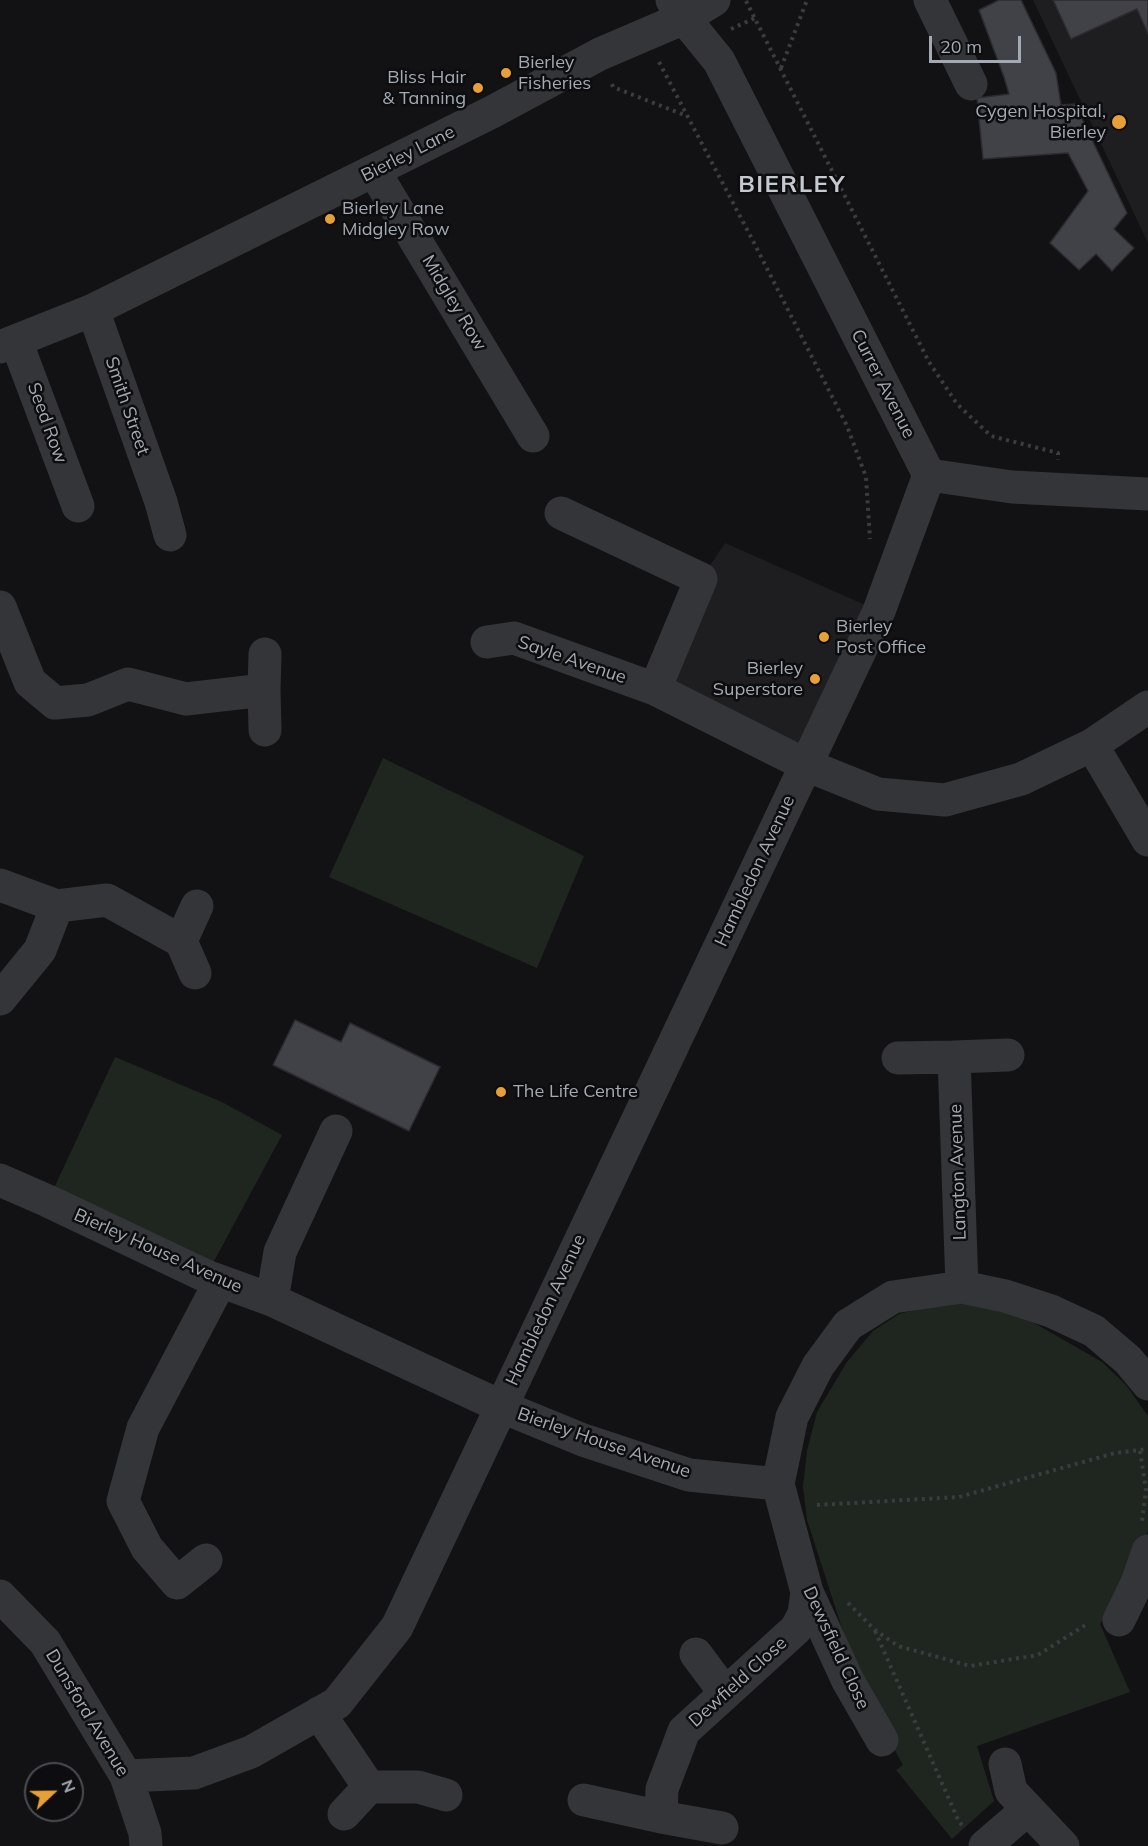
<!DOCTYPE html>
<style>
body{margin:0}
#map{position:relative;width:1148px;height:1846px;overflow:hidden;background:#121214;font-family:Mulish,sans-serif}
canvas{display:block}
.north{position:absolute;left:24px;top:1762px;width:60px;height:60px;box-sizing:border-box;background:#0d0d0f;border:2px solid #494c51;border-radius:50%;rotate:68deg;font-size:16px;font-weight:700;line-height:24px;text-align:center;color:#a4aab3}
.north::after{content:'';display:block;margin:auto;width:21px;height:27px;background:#e7a037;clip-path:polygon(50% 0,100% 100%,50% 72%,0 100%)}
.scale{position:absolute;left:929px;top:36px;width:92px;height:27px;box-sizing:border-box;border:3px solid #a4aab3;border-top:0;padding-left:8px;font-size:18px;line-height:21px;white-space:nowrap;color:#a4aab3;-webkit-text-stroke:4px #0d0d0f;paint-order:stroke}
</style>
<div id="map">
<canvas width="1148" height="1846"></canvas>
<div class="north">N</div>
<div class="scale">20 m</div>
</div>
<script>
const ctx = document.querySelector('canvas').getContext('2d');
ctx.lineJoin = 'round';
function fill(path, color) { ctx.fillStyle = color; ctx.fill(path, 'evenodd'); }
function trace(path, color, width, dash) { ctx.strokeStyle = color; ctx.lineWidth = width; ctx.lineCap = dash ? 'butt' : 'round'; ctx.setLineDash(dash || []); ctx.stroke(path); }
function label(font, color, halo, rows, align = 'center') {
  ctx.font = font + ' Mulish,sans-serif'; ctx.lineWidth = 5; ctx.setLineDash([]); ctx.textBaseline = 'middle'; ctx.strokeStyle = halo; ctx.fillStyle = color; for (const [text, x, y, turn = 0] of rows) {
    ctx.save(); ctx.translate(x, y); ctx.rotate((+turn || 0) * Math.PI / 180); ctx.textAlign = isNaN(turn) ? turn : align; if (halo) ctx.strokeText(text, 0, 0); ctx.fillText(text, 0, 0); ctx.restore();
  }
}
fill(new Path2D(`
 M1033,0H1148V243Z
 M725,543L879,611L806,765L655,689L701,579Z`), '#1e1e21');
fill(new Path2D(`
 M383,758L584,856L537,968L329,877Z
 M115,1057L222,1102L282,1135L206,1276L48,1201Z
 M950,1301L988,1308L1029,1320L1102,1362L1126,1385L1148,1416V1531L1128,1582L1100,1624L1130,1692L977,1746L994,1801L952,1839L896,1770L903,1765L879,1721L852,1659L807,1520L803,1487L807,1451L817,1412L847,1362L873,1331L899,1314Z`), '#1f261f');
const building = new Path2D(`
 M999,0H1021L1056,73L1061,105L1075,104L1127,213L1114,229L1134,248L1112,271L1096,254L1079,270L1050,243L1088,191L1068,153L983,159L977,98L1009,94L1004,77L979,10Z
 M1053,0H1148V34L1137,9L1071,39Z
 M295,1020L341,1042L350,1023L440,1067L409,1131L273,1065Z`);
fill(building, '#414247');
trace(building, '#2c2c30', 1.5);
trace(new Path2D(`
 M746,1L929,362L957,404L991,436L1058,453V460
 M731,29L755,18
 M659,62L752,239L847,426L866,477L870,539
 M781,68L807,0
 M612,84L613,87L687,116
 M1140,1451L1146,1490L1142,1521
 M817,1505L959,1497L1115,1453L1148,1449
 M848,1603L875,1630L898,1646L970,1666L1038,1655L1087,1624
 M875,1631L959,1822L963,1826`), '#3a3c3f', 4, [3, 4.5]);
trace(new Path2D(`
 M930,0L971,84
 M374,171L533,436
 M93,310L161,502L170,535
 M16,341L78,506
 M0,347L93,310L492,112L600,54L684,18L714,0
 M929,475L1012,487L1148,494
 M561,513L701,579L655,689
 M0,607L30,682L55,703L88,700L128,684L186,699L264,690L265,654
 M487,642L514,638L655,689L806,765L878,794L945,800L1021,779L1092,745L1148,707
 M264,690L265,730
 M1092,745L1148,840
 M0,885L57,906L40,950L0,999
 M57,906L107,900L181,941L197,906
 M181,941L195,973
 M898,1058L954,1057
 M0,1180L48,1201L206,1276L272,1300L500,1406L583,1440L689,1475L778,1484L792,1417L818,1366L848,1325L893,1297L962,1287L1005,1296L1051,1311L1094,1331L1128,1360L1148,1384
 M962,1287L954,1057L1008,1055
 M272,1300L280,1252L336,1131
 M778,1484L807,1592L848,1681L882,1740
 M206,1560L177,1583L147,1548L123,1501L143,1428L220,1282
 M0,1596L45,1642L126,1776L145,1833L146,1846
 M1119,1620L1137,1583L1148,1551
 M696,1654L725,1693
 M319,1713L369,1787H418L446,1795
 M1005,1764L1011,1791L1063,1846
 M126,1776L194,1773L251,1752L337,1703L397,1627L879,611L929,475L719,61L684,18L672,0
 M584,1800L661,1817
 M344,1814L369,1787
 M722,1828L661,1817L662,1789L684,1731L796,1629L804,1614L807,1592
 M985,1846L1028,1809`), '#333538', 33);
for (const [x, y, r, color] of [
 [506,73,6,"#e7a037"],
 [478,88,6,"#e7a037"],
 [1119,122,8,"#e7a037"],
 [330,219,6,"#e7a037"],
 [824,637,6,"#e7a037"],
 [815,679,6,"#e7a037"],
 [501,1092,6,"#e7a037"]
]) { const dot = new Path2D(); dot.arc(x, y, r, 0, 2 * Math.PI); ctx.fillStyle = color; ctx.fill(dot); trace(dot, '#0d0d0f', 2); }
label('18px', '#a4aab3', '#0d0d0f', [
 ["Bierley",518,63],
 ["Fisheries",518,84],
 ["Bliss Hair",466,78,"right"],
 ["& Tanning",466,99,"right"],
 ["Cygen Hospital,",1106,112,"right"],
 ["Bierley",1106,133,"right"],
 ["Bierley Lane",342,209],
 ["Midgley Row",342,230],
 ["Bierley",836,627],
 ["Post Office",836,648],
 ["Bierley",803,669,"right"],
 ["Superstore",803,690,"right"],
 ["The Life Centre",513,1092]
], 'left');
label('18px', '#a4aab3', '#0d0d0f', [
 ["Bierley Lane",408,154,-27],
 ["Midgley Row",454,303,59],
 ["Currer Avenue",883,384,63],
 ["Smith Street",127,406,71],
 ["Seed Row",47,423,70],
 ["Sayle Avenue",572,660,19],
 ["Hambledon Avenue",755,871,-65],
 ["Langton Avenue",958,1172,-92],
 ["Bierley House Avenue",158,1251,24],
 ["Hambledon Avenue",546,1310,-65],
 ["Bierley House Avenue",604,1443,19],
 ["Dewsfield Close",836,1648,65],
 ["Dewfield Close",738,1682,-42],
 ["Dunsford Avenue",87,1713,59]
]);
ctx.letterSpacing = '1.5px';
label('bold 24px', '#c5c9d0', '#0d0d0f', [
 ["BIERLEY",792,185]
]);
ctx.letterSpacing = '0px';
</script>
